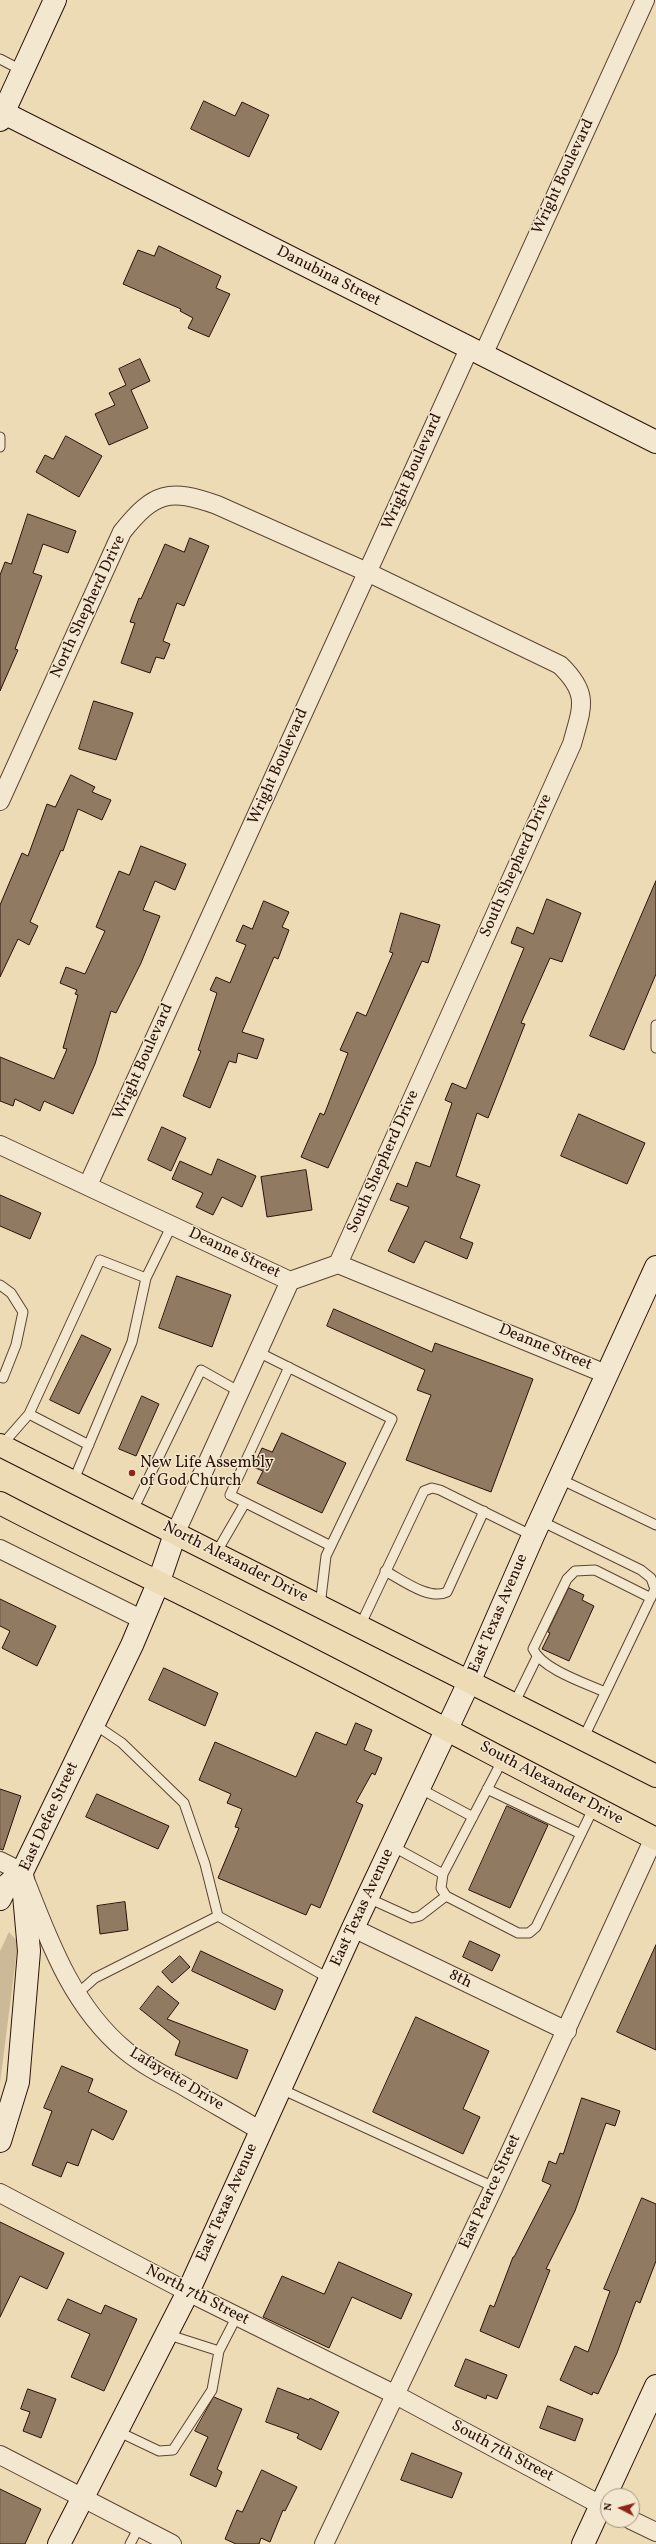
<!DOCTYPE html>
<style>
body{margin:0}
#map{position:relative;width:656px;height:2544px;overflow:hidden;background:#ecdbb5;font-family:Vollkorn,serif}
canvas{display:block}
.north{position:absolute;left:600px;top:2488px;width:40px;height:40px;box-sizing:border-box;background:#f3e8cf;border:1px solid #a39280;border-radius:50%;rotate:276deg;font-size:11px;font-weight:700;line-height:16px;text-align:center;color:#2c1209}
.north::after{content:'';display:block;margin:auto;width:14px;height:18px;background:#8f2418;clip-path:polygon(50% 0,100% 100%,50% 72%,0 100%)}
</style>
<div id="map">
<canvas width="656" height="2544"></canvas>
<div class="north">N</div>
</div>
<script>
const ctx = document.querySelector('canvas').getContext('2d');
ctx.lineJoin = 'round';
function fill(path, color) { ctx.fillStyle = color; ctx.fill(path, 'evenodd'); }
function trace(path, color, width, dash) { ctx.strokeStyle = color; ctx.lineWidth = width; ctx.lineCap = dash ? 'butt' : 'round'; ctx.setLineDash(dash || []); ctx.stroke(path); }
function label(font, color, halo, rows, align = 'center') {
  ctx.font = font + ' Vollkorn,serif'; ctx.lineWidth = 3; ctx.setLineDash([]); ctx.textBaseline = 'middle'; ctx.strokeStyle = halo; ctx.fillStyle = color; for (const [text, x, y, turn = 0] of rows) {
    ctx.save(); ctx.translate(x, y); ctx.rotate((+turn || 0) * Math.PI / 180); ctx.textAlign = isNaN(turn) ? turn : align; if (halo) ctx.strokeText(text, 0, 0); ctx.fillText(text, 0, 0); ctx.restore();
  }
}
fill(new Path2D(`
 M9,1932L18,1942L0,2083V1951Z`), '#cbb998');
const building = new Path2D(`
 M204,101L235,116L242,102L269,115L249,157L191,129Z
 M159,246L221,276L216,288L230,294L209,337L188,328L193,318L180,311L181,309L123,284L138,250L154,256Z
 M140,359L150,381L131,390L148,428L109,445L95,414L115,405L109,393L126,385L119,369Z
 M66,436L102,456L79,497L36,472L45,455L53,459Z
 M28,514L76,531L68,553L43,544L33,573L42,576L15,649L18,650L0,691V575L5,562L11,564Z
 M190,538L209,546L184,606L177,603L163,641L170,644L164,659L156,657L150,673L121,663L135,623L130,622L139,598L141,599L165,544L184,552Z
 M94,701L133,713L116,760L79,749Z
 M71,775L95,787L92,792L111,800L102,820L78,809L63,851L61,850L30,922L38,926L29,945L18,939L0,977V905L22,853L28,856L47,804L55,807Z
 M141,846L186,864L175,890L155,881L143,910L160,916L141,963L116,1013L111,1011L95,1064L73,1114L44,1101L40,1111L15,1099L13,1106L0,1101V1057L54,1079L67,1049L63,1048L78,995L75,994L77,990L60,983L66,967L85,974L105,931L96,927L119,871L129,875Z
 M656,881V974L624,1050L590,1036Z
 M547,899L581,913L562,962L550,958L521,1023L525,1024L488,1118L477,1113L456,1176L480,1185L460,1238L473,1243L467,1259L425,1241L414,1263L388,1251L409,1207L390,1200L397,1183L407,1187L416,1162L430,1167L452,1103L445,1100L452,1083L466,1089L524,948L511,943L517,927L533,934Z
 M264,901L289,912L282,927L289,930L278,959L274,957L242,1032L264,1039L257,1059L238,1053L236,1063L229,1061L210,1108L183,1096L201,1051L198,1050L217,993L210,990L216,977L230,983L246,945L236,941L243,925L252,929Z
 M401,913L440,925L428,963L422,961L328,1168L301,1157L320,1113L324,1115L348,1053L340,1050L357,1012L366,1016L393,953L390,952Z
 M579,1114L645,1143L627,1184L561,1156Z
 M162,1127L186,1138L171,1171L148,1160Z
 M218,1159L256,1176L242,1207L222,1197L213,1215L196,1207L203,1193L172,1179L180,1161L211,1175Z
 M306,1170L312,1210L267,1217L261,1177Z
 M0,1195L41,1213L30,1239L0,1226Z
 M177,1276L231,1295L212,1347L159,1328Z
 M334,1309L432,1352L435,1343L533,1379L491,1492L406,1460L431,1395L417,1390L425,1370L327,1326Z
 M82,1335L111,1349L79,1414L50,1400Z
 M142,1396L159,1404L136,1456L119,1449Z
 M282,1433L346,1463L322,1513L257,1483L263,1471L253,1467L262,1448L272,1452Z
 M569,1588L584,1595L582,1600L594,1606L569,1661L542,1649L550,1633L548,1632Z
 M0,1599L56,1626L37,1666L2,1648L10,1631L0,1626Z
 M164,1668L218,1693L205,1726L149,1700Z
 M356,1723L372,1730L364,1750L382,1758L375,1775L372,1773L356,1802L363,1805L320,1908L311,1904L306,1915L218,1878L239,1828L235,1827L242,1809L227,1803L231,1794L199,1780L215,1742L296,1777L316,1732L346,1745Z
 M0,1789L21,1796L3,1850L0,1849Z
 M97,1794L169,1826L158,1849L86,1817Z
 M507,1806L548,1825L510,1908L469,1890Z
 M125,1902L128,1930L100,1934L97,1906Z
 M470,1941L500,1955L492,1971L463,1957Z
 M656,1945V2050L617,2032Z
 M201,1951L283,1990L275,2010L192,1971Z
 M180,1956L190,1967L172,1983L162,1972Z
 M158,1986L179,2003L167,2019L248,2050L237,2079L175,2055L180,2041L140,2009Z
 M416,2017L489,2051L463,2109L480,2117L463,2154L373,2112Z
 M62,2066L93,2079L88,2092L127,2111L113,2140L92,2129L78,2166L67,2162L61,2177L32,2165L52,2111L44,2108Z
 M582,2098L620,2111L615,2126L606,2123L575,2211L546,2269L550,2270L519,2348L480,2331L490,2305L494,2307L513,2257H514L551,2185L542,2181L549,2161L556,2164L560,2153L563,2154Z
 M642,2198L656,2204V2261L640,2303L636,2301L617,2353L598,2394L593,2392L592,2395L560,2380L575,2346L588,2352L610,2291L604,2289Z
 M0,2222L64,2253L47,2289L20,2276L0,2317Z
 M339,2262L412,2294L401,2319L352,2297L329,2348L263,2317L282,2276L324,2294Z
 M68,2299L101,2314L105,2305L137,2319L104,2391L71,2377L90,2334L58,2320Z
 M466,2359L507,2375L497,2399L487,2395L486,2399L455,2386Z
 M278,2388L309,2400L310,2398L339,2412L321,2450L297,2438L299,2434L266,2422Z
 M28,2389L56,2399L41,2438L23,2431L30,2412L21,2409Z
 M214,2397L242,2409L217,2469L222,2472L216,2487L190,2475L208,2437L195,2431Z
 M548,2406L583,2419L575,2441L540,2428Z
 M412,2453L462,2473L452,2498L401,2480Z
 M262,2470L297,2487L285,2511L283,2510L270,2542L261,2538L259,2544H236L225,2539L237,2510L242,2512Z
 M0,2489L41,2509L25,2544H0Z`);
fill(building, '#907b62');
trace(building, '#2c1209', 1);
const lane = new Path2D(`
 M0,59L23,71
 M0,437V447
 M656,1025V1048
 M0,1285L11,1293L23,1312L16,1345L3,1378L0,1377
 M258,1352L392,1419L326,1556L320,1606
 M289,1367L230,1495L331,1546
 M29,1414L89,1445
 M1,1446L29,1414L100,1260L146,1278
 M560,1479L656,1525
 M73,1482L132,1342L146,1278L172,1225
 M132,1512L201,1370L240,1392
 M541,1521L641,1570L651,1578L655,1589L583,1739
 M216,1553L245,1503
 M385,1571C401,1579 429,1601 447,1592L484,1511
 M360,1626L424,1491L432,1488L440,1490L533,1536
 M605,1692C585,1683 542,1669 533,1649L567,1579L575,1571L595,1570L651,1598
 M515,1702L537,1657
 M94,1724L122,1743L184,1803L205,1864L218,1916
 M503,1759L443,1874L441,1888L446,1896L518,1933H529L536,1927L594,1807
 M419,1788L473,1817
 M487,1789L581,1834
 M392,1846L443,1874
 M368,1898L412,1918L420,1916L446,1896
 M77,1994L95,1978L218,1916L330,1979
 M281,2089L494,2187
 M166,2334L219,2351
 M117,2431L159,2451L173,2450L212,2390L219,2351L237,2316
 M130,2544L139,2527`);
const street = new Path2D(`
 M483,355L645,0
 M0,801L122,532C154,492 169,488 217,505L367,572L560,665C590,694 582,707 572,744L338,1264
 M0,1145L290,1281L338,1264L606,1374
 M88,1185L469,349
 M175,1534L290,1281
 M0,1549L143,1620
 M0,1861L22,1872C47,1936 71,2006 126,2051C142,2064 161,2074 180,2084C207,2100 234,2115 261,2131
 M353,1928L567,2031
 M0,2193L188,2292L396,2395L608,2509
 M0,2455L172,2544
 M631,2520L656,2532
 M324,2544L494,2187L654,1838`);
const secondary = new Path2D(`
 M0,111L656,442
 M0,120L55,0
 M0,1899L7,1885L22,1872
 M0,2141L18,2082L29,1951L22,1872L132,1645L159,1581L175,1534
 M59,2544L188,2292L353,1928L469,1682L533,1536L656,1267
 M583,2544L656,2386`);
const primary = new Path2D(`
 M0,1445L656,1776
 M0,1503C82,1546 166,1585 248,1627C385,1696 520,1769 656,1839`);
trace(lane, '#5c4434', 11);
trace(street, '#5c4434', 20);
trace(secondary, '#2c1209', 24);
trace(primary, '#2c1209', 24);
trace(lane, '#f3e8cf', 9);
trace(street, '#f3e8cf', 18);
trace(secondary, '#f3e8cf', 22);
trace(primary, '#ecdbb5', 22);
for (const [x, y, r, color] of [
 [132,1473,4,"#8f2418"]
]) { const dot = new Path2D(); dot.arc(x, y, r, 0, 2 * Math.PI); ctx.fillStyle = color; ctx.fill(dot); trace(dot, '#f3e8cf', 1.5); }
label('16px', '#2c1209', '#f3e8cf', [
 ["Wright Boulevard",564,177,-65],
 ["Danubina Street",328,277,27],
 ["Wright Boulevard",413,472,-66],
 ["North Shepherd Drive",89,607,-65],
 ["Wright Boulevard",279,767,-66],
 ["South Shepherd Drive",517,866,-66],
 ["Wright Boulevard",144,1062,-66],
 ["South Shepherd Drive",384,1162,-66],
 ["Deanne Street",234,1254,25],
 ["Deanne Street",545,1348,22],
 ["North Alexander Drive",235,1563,27],
 ["East Texas Avenue",499,1614,-67],
 ["South Alexander Drive",551,1784,28],
 ["East Defee Street",50,1817,-65],
 ["East Texas Avenue",363,1908,-65],
 ["8th",460,1980,26],
 ["Lafayette Drive",176,2080,31],
 ["East Pearce Street",491,2192,-65],
 ["East Texas Avenue",228,2203,-66],
 ["North 7th Street",197,2296,27],
 ["South 7th Street",502,2452,28]
]);
label('16px', '#2c1209', '#f3e8cf', [
 ["New Life Assembly",140,1464],
 ["of God Church",140,1482]
], 'left');
</script>
